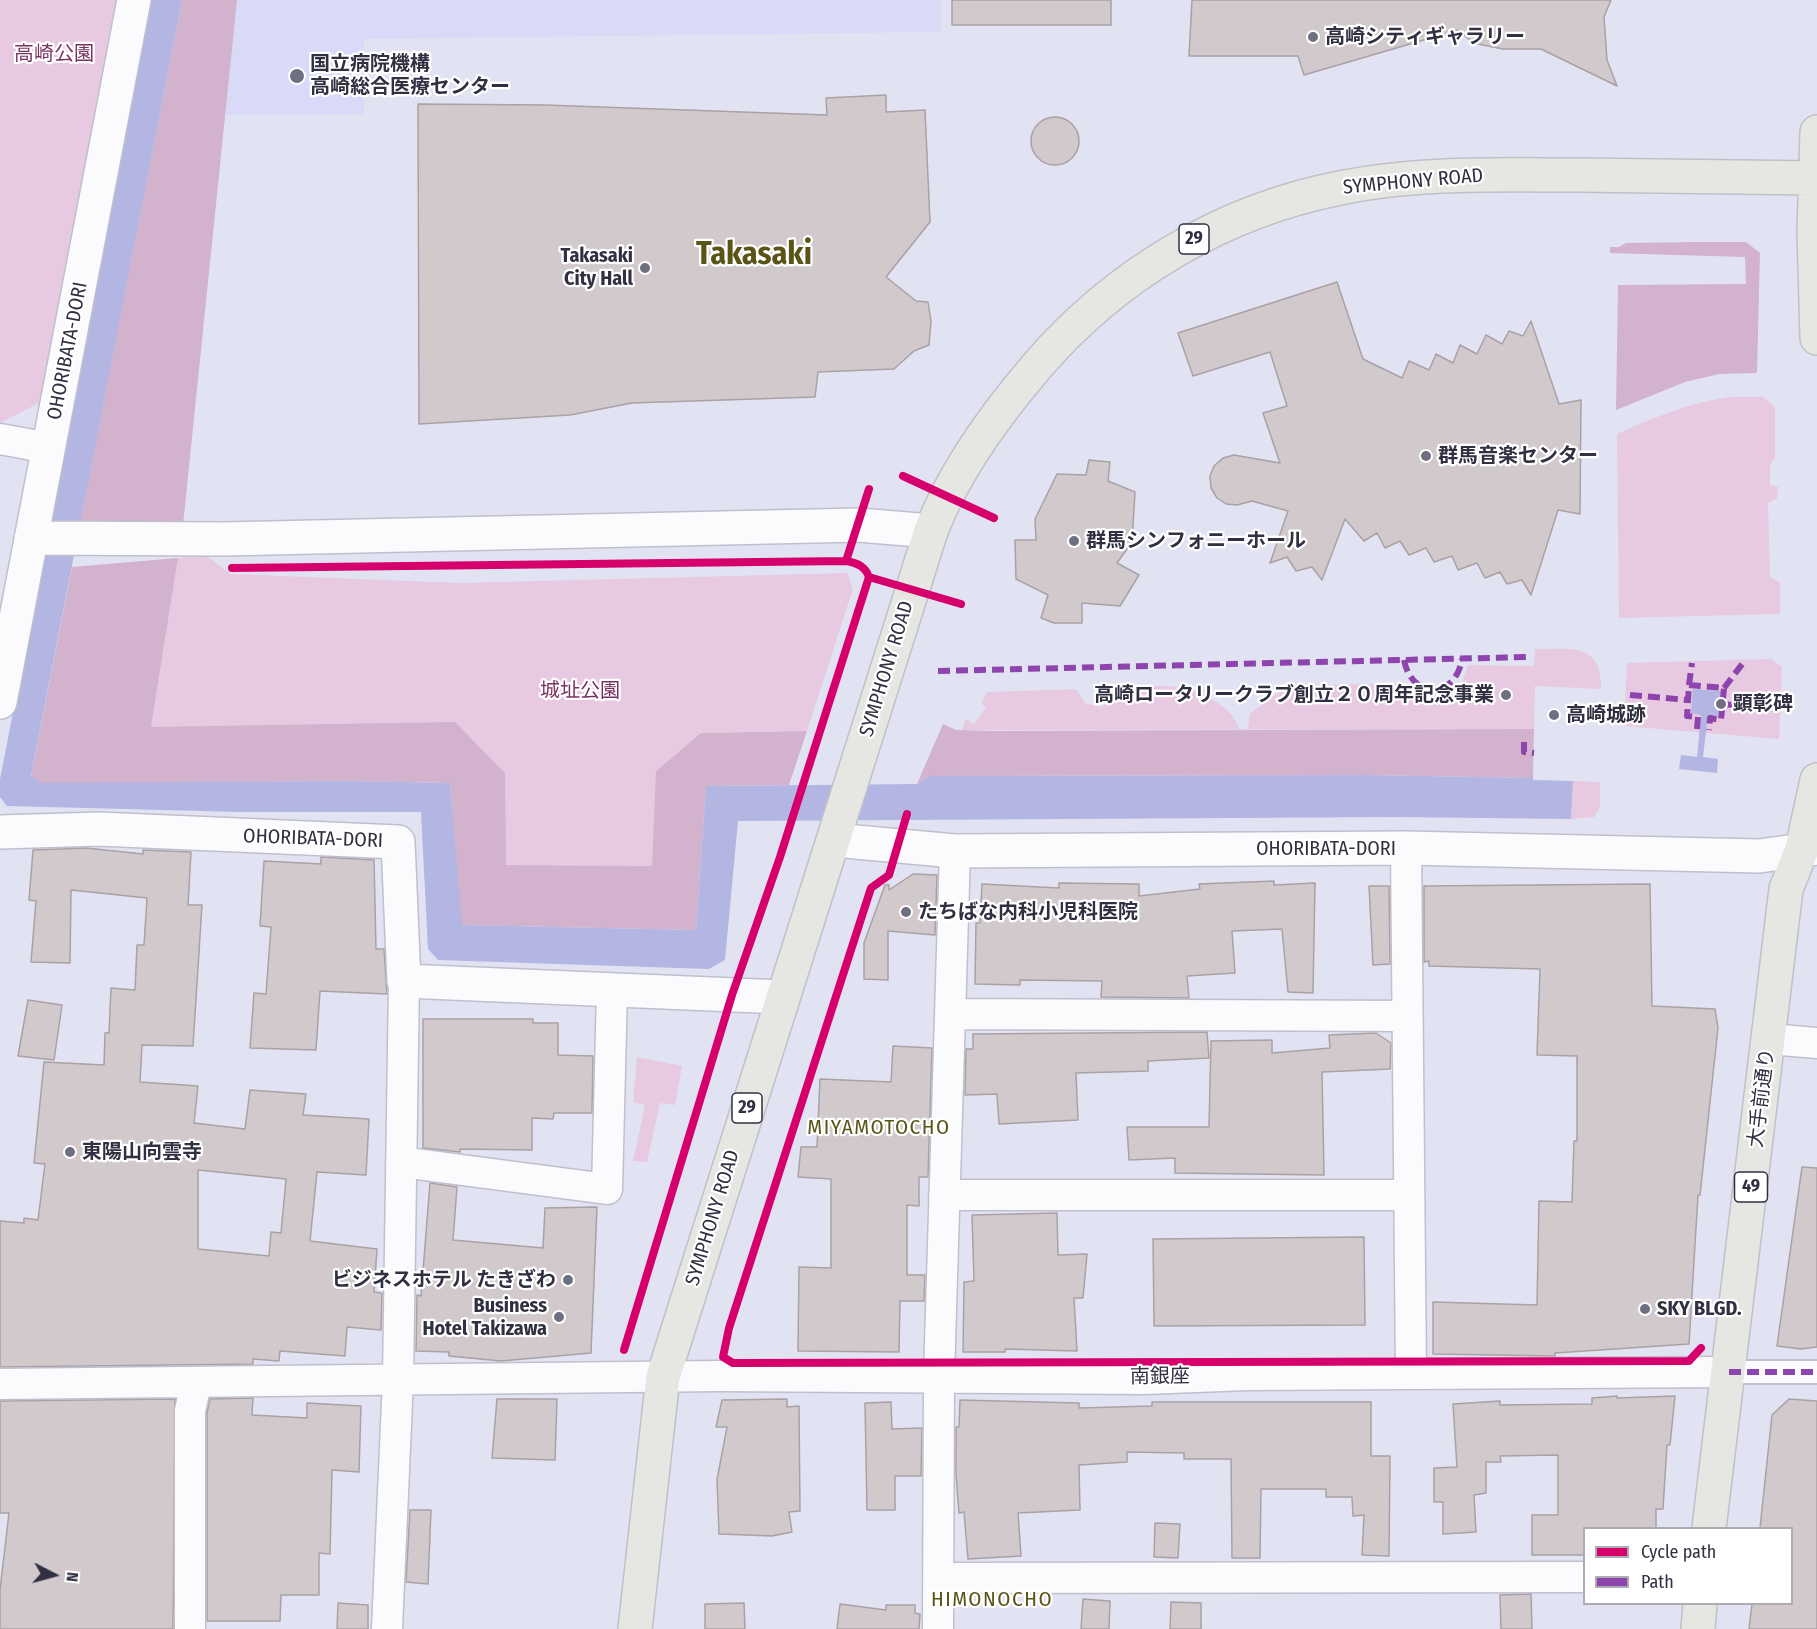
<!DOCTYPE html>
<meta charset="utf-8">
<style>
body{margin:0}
#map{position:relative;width:1817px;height:1629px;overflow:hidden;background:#e2e3f2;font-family:"Fira Sans Condensed",sans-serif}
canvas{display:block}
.legend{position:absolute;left:1583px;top:1527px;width:210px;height:78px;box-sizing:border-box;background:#fff;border:2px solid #acacb3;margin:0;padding:8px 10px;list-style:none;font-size:18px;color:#303042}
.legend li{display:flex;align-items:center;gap:12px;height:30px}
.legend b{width:30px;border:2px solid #acacb3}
.north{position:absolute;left:24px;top:1545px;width:60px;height:60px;-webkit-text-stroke:4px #fff;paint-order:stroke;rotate:96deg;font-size:16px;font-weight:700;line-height:24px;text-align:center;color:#303042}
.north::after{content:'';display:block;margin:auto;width:21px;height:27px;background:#303042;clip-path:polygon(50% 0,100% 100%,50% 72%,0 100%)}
</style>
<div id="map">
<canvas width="1817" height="1629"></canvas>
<ul class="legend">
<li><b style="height:8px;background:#d6006c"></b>Cycle path</li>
<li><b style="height:8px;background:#8e44ad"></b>Path</li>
</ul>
<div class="north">N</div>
</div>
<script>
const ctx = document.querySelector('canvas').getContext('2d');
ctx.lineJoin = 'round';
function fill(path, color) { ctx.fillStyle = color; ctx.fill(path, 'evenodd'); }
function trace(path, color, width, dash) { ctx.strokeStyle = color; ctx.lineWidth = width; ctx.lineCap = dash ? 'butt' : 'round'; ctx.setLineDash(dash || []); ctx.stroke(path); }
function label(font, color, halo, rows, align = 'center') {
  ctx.font = font + ' "Fira Sans Condensed","Noto Sans JP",sans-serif'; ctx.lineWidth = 4.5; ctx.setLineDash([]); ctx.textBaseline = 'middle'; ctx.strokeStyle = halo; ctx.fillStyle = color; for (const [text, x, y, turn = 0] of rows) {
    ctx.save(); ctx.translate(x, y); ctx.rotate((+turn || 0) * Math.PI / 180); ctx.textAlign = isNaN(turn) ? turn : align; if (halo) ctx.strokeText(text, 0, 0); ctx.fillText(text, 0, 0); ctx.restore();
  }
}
fill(new Path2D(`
 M237,0H941V32L364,39V114L225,115Z`), '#d8daf8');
fill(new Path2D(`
 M0,0H119L41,402L0,423Z
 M1730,397H1763L1775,407V457L1770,466V485L1778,487L1777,498L1768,503L1770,577L1780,583V614L1619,618L1617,434C1654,417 1689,403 1730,397Z
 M207,556L231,574L461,583L847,573L853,589L807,731L701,733L657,771L652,866L505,865V773L151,727L178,558Z
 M1535,649C1571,649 1602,642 1601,689L1535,686L1534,729L962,730L966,719L974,724L986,708L981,703L987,692L1076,689L1085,703L1101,707L1111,700L1116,687C1137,687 1163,684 1184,688C1203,692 1234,708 1239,729H1248L1250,714L1271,697L1294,685L1401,684L1419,694L1443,695L1454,692L1463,680L1468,665L1534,666Z
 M1771,659L1782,667L1779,739L1624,726L1627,663Z
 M1573,781L1600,782V807L1594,817L1571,819Z
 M637,1057L682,1066L675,1105L660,1103L647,1162L633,1161L645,1105L633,1102Z`), '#e8c9e2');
fill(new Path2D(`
 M182,0H237L183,525L79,527Z
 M1697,242H1746L1760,253L1757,373L1719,374L1685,382L1616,410L1618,285L1746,284L1745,257L1610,253V247H1619L1626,243Z
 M178,558L151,727L455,722L505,773L506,865L652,866L656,771L701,733L807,731L789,785L706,786L696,930L461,925L450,783L346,781L41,784L31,777L72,567Z
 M943,724L956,730L994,731L1534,729L1533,778L1366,775L929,776L917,784Z`), '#d2b2cc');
fill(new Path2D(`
 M152,0H182L31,776L41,783L346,781L450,783L462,925L696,930L706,786L917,784L929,776L1366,775L1533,778V780L1573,781L1571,819L1396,817L738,821L725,960L709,969L438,960L428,949L421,812H241L7,806L0,797V779Z
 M1693,689L1721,691L1718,716L1708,715L1703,757L1718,759L1717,773L1679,769L1681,755L1697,757L1701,715L1691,713Z`), '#b3b5e3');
const building = new Path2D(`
 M952,0H1111V25H952Z
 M1192,0H1611L1604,17L1607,60L1617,86L1541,49H1503L1473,43L1458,30L1304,75L1298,56H1189Z
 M886,95V112L925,110L930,222L886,277L916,301L928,302L931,321L929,345L914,351L894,369L818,372L815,397L632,403L570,415L419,424L418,104L545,105L827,115L826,98Z
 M1031 141a24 24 0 1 1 48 0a24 24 0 1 1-48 0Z
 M1337,282L1363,359L1402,378L1409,361L1429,370L1436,354L1453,363L1460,345L1477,354L1486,335L1502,344L1509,331L1523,336L1531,321L1559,404L1581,400L1580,514L1558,510L1531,595L1522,580L1507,584L1500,572L1485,578L1477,563L1458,570L1452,556L1434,562L1426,548L1409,555L1400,541L1385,548L1377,533L1364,541L1345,519L1322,580L1312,567L1296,571L1287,557L1270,563L1288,511L1252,501L1237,505L1226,504L1217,498L1211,488L1210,476L1214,466L1223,458L1234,455L1280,463L1263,413L1287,406L1270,352L1193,376L1178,333Z
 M1089,460L1110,462L1108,481L1135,492L1132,542L1117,563L1139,575L1120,606L1082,603V623H1054L1041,618L1048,595L1016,579L1015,540H1036L1035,519L1057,474L1086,475Z
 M86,848L143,854V850L191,852L188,905H202L193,1046L142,1045L140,1082L198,1086L194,1123L245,1129L250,1090L306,1094L303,1115L369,1119L366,1175L317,1172L310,1241L377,1249L374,1292L382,1293L381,1330L347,1327L345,1356L280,1351L279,1361L253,1359V1364L0,1367V1221L24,1223V1218L38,1220L45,1164L34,1163L44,1062L104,1065L105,1033H109L111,988L135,990L137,945H144L147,898L71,890L70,963L31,962L36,901L29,900L33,850ZM198,1170L286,1179L281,1233L271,1232L269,1256L198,1249Z
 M321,857L374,860L376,949H384L387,994L320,991L316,1050L250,1048L254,993L266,994L271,927L260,926L264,861L321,864Z
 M913,874L937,875L935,935L888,931V980L864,979V943L885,885H889V890Z
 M1274,881V885L1315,883L1313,993L1288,992L1282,929L1232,931L1235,973L1187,976L1189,998L1101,997L1102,981L1020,980V985L975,984L976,923H980L982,884L1059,888V883L1139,884V896L1200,889L1199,884Z
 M1650,884L1652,1006L1715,1009L1718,1028L1700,1195H1698L1689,1344L1555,1353V1356L1433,1354V1302L1537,1305L1539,1201L1572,1202L1574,1141H1577V1056L1537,1055L1540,969L1429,966V961L1424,962V886Z
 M1369,886H1389L1390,964L1373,965Z
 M28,1000L62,1005L54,1060L18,1056Z
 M423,1019H533V1023H558V1055L593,1056L592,1113H554L553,1119L532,1118V1150L460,1149V1152L423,1148Z
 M1207,1032L1209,1058L1148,1061V1071L1076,1073L1078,1120L999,1124L997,1094L965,1095L966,1049H973V1034Z
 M1376,1033L1391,1043L1390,1069L1322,1072L1324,1175L1175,1173V1158L1129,1160L1127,1127H1209L1211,1041L1272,1040V1053L1330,1048L1329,1035Z
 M893,1046L932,1048L928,1177H919V1206L907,1205V1275H925L924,1301H900L899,1352L798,1351L799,1267L831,1268V1179L798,1177L801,1147H817L820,1079L891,1082Z
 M1802,1167L1817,1168V1347L1801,1349L1777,1346Z
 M430,1183L457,1187L453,1240L543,1248L545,1208L597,1207L591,1353L501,1361L449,1356V1352L416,1351L417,1295L421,1296Z
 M1057,1213L1058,1255L1087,1254L1083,1298H1074L1077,1351L1005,1349V1352H963L964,1282L974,1281L972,1215Z
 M1364,1237L1365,1325L1154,1326L1153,1239Z
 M1617,1396V1398L1675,1396L1670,1445H1667L1663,1509H1656V1528H1584V1555H1532V1515H1558V1455L1500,1456L1501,1462H1486V1493L1474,1495L1476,1532L1443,1534V1502H1434V1468L1457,1467L1453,1404L1500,1401V1405L1592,1404V1398Z
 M253,1398L252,1415L307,1418V1403L361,1406L359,1472L332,1470L330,1554L319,1553V1595H281L280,1621H207V1413L210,1399Z
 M175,1399L173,1629H0V1590L9,1513H0V1401Z
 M497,1399H557L555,1460L492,1458Z
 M787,1399V1407L799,1406L800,1511L789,1512L792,1532L772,1536L719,1534L717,1480L727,1427H716L722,1400Z
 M1789,1399L1817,1401V1629H1749L1752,1604H1791V1528H1760L1772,1415Z
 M960,1400L1079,1403V1408L1152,1406V1402H1371V1456H1390L1389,1556L1362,1555L1364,1515L1353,1516L1352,1497H1326V1489H1261L1260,1558H1232L1231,1459H1184V1453L1127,1452V1462L1079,1465L1080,1510L1018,1513L1021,1556L968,1559L964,1512L959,1513L956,1474V1427H959Z
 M891,1402L892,1429L922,1428L921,1476H895V1510H867L865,1403Z
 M410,1510H431L428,1584L406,1582Z
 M1155,1523L1180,1524L1178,1558L1154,1557Z
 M1531,1594L1532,1629H1501L1500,1595Z
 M1083,1599L1110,1601L1109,1629H1081Z
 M1171,1602L1201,1603V1629H1170Z
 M338,1603L368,1605V1629H337Z
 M744,1603L745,1629H705V1604Z
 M840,1604L886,1610V1605H915V1613L920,1614L919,1629H837Z`);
fill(building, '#d2c9cd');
trace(building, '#a9a1a4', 1.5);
const pedestrian = new Path2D(`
 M1729,1372H1817`);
const minor = new Path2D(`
 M0,439L49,448
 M1406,848L1411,1374
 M950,1014L1407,1016
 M1769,1039L1817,1043
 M401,1162L607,1189L612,990
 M944,1195H1408
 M0,1384L719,1376L1144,1379L1247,1375L1729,1372
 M939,1578L1584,1577
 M190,1629V1411L196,1383
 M387,1629L398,1379L404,981
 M938,1629L939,1376L955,851`);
const tertiary = new Path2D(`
 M31,538L224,539L859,525L931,531
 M0,702L134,0
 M0,832L99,829L398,842L404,981L782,997
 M834,840L955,851L1406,848L1759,856L1817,848`);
const primary = new Path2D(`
 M1817,132L1814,232L1817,338
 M1709,1528L1786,889L1802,849L1817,780
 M635,1629L663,1377L931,531C954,471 995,415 1037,366C1115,275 1222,211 1340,188C1417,172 1500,175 1578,175C1658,176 1737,177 1817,178
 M1698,1629L1700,1604`);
trace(pedestrian, '#bfbfce', 26);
trace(minor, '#bfbfce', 33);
trace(tertiary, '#bfbfce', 36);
trace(primary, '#c0c0c9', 36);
trace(pedestrian, '#fbfbfd', 22);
trace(minor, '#fbfbfd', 30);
trace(tertiary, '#fbfbfd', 33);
trace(primary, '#e6e6e2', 33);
trace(new Path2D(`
 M1404,660C1412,700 1455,700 1462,659
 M938,671L1527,657
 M1689,685L1692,663
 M1724,688L1743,663
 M1630,695L1688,700
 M1723,704L1775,709
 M1697,729L1698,717L1687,716L1689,685L1724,688L1721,720L1710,718L1709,730
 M1524,742V752L1534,753
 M1729,1372H1817`), '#8e44ad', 6, [12, 6]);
trace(new Path2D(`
 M903,476L994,518
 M846,561L869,489
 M232,568L846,561C857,563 865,566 869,577L780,857L732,995L624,1350
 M869,577L961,604
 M907,814L889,875L871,888L729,1328L723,1357L733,1363L1689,1361L1701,1348`), '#d6006c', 8);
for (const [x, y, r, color] of [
 [1313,37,6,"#6e6f80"],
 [297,76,8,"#6e6f80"],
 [645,268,6,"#6e6f80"],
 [1426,456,6,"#6e6f80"],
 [1074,541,6,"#6e6f80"],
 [1506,695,6,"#6e6f80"],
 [1721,704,6,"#6e6f80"],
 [1554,715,6,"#6e6f80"],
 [906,912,6,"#6e6f80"],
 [70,1152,6,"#6e6f80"],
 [568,1280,6,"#6e6f80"],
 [1645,1309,6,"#6e6f80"],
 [559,1317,6,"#6e6f80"]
]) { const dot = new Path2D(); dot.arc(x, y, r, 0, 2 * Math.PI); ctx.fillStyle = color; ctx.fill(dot); trace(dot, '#fff', 2); }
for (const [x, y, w] of [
 [1194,239,30],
 [747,1108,30],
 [1751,1187,33]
]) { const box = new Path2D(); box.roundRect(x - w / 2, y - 15, w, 30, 4.5); ctx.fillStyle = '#fff'; ctx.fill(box); trace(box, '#303042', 1.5); }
label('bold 18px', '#303042', null, [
 ["29",1194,239],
 ["29",747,1108],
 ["49",1751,1187]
]);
label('bold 20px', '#303042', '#fff', [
 ["高崎シティギャラリー",1325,37],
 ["国立病院機構",310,64],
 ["高崎総合医療センター",310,87],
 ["Takasaki",633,256,"right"],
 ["City Hall",633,279,"right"],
 ["群馬音楽センター",1438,456],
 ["群馬シンフォニーホール",1086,541],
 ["高崎ロータリークラブ創立２０周年記念事業",1494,695,"right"],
 ["顕彰碑",1733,704],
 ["高崎城跡",1566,715],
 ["たちばな内科小児科医院",918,912],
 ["東陽山向雲寺",82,1152],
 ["ビジネスホテル たきざわ",556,1280,"right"],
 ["Business",547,1306,"right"],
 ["Hotel Takizawa",547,1329,"right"],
 ["SKY BLGD.",1657,1309]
], 'left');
label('20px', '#7a3262', '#fff', [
 ["高崎公園",54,54],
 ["城址公園",580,691]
]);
label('20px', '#303042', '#fff', [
 ["SYMPHONY ROAD",1413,182,-5],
 ["OHORIBATA-DORI",68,351,-79],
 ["SYMPHONY ROAD",887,669,-73],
 ["OHORIBATA-DORI",313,839,2],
 ["OHORIBATA-DORI",1326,849],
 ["大手前通り",1762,1098,-83],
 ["SYMPHONY ROAD",713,1218,-73],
 ["南銀座",1160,1377,-1]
]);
ctx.letterSpacing = '1.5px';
label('21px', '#5b5417', '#fff', [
 ["MIYAMOTOCHO",879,1128],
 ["HIMONOCHO",992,1600]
]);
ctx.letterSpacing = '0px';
label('bold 32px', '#5b5417', '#fff', [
 ["Takasaki",754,255]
]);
</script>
